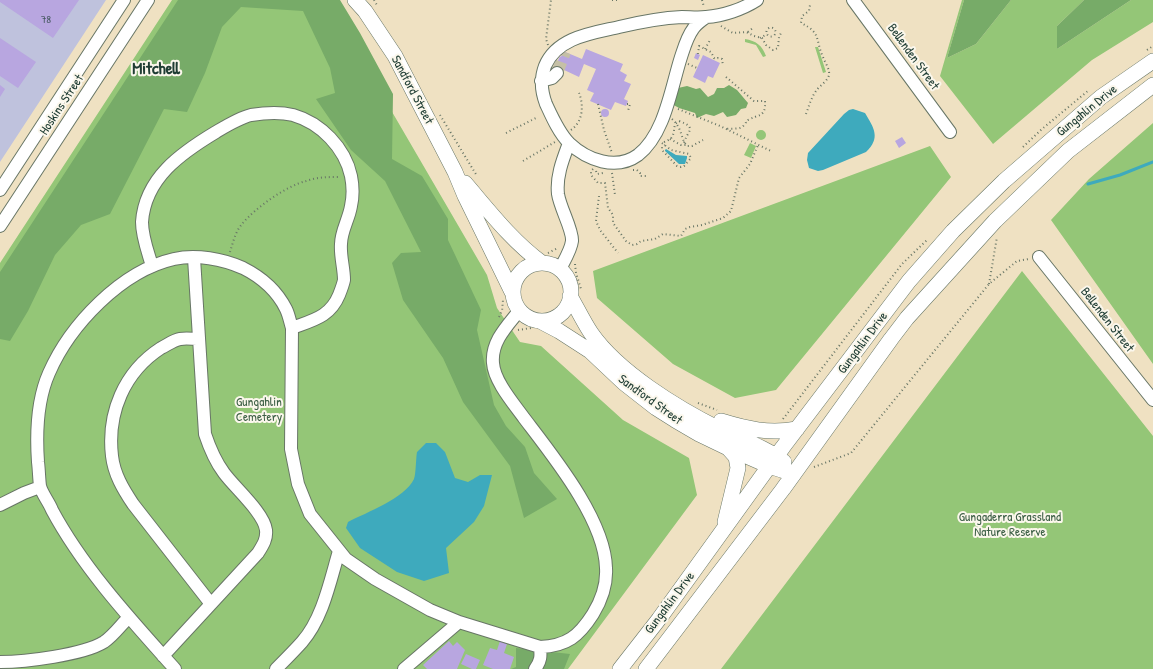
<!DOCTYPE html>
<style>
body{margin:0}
canvas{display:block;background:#efe1c2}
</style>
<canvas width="1153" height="669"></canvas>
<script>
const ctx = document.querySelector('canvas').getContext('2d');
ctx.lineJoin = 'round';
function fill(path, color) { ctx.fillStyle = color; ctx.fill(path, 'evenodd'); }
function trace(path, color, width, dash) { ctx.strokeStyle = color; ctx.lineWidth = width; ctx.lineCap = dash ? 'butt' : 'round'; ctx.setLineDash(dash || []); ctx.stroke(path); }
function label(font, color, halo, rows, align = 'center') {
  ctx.font = font + ' "Patrick Hand",sans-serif'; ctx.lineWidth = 4; ctx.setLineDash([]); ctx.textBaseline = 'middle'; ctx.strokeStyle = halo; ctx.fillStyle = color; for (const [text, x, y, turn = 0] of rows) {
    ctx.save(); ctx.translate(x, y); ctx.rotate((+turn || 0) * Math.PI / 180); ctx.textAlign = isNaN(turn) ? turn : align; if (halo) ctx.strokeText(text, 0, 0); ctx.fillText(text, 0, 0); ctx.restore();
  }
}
fill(new Path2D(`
 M0,0H106L0,162Z`), '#bfc2dd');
fill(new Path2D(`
 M172,0H320L363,62L487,275L497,308L520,342L541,346L623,420L689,458L697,495L568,669H0V263Z
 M962,0H964L947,58L976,44L1011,0H1084L1057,26V49L1131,0H1153V22L1092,60L993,144L940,76Z
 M745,39C756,41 762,45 766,56L763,57L756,45L745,42Z
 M815,47H818L826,72L823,73Z
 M1153,123V364L1051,220L1089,179Z
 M756 135a5 5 0 1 1 10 0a5 5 0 1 1-10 0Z
 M750,143L756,146L751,158L744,155Z
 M930,146L951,177L776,390L735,398L673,364L597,298L593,271Z
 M1022,271L1153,436V669H721Z`), '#94c677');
fill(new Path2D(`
 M178,0H340L360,33L393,94L392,159L422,176L448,219V240L481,310L477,330L494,405L506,426L525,447L534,473L557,499L524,518L510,466L463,402L443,358L403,300L392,263L401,253L421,252L385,181L351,150L316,99L335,93L330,68L303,11L241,7L222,27L205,73L187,112L164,109L110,214L81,225L55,255L28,311L10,341L0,339V272Z
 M964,0H1011L976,44L947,58Z
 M1084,0H1131L1057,49V26Z
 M729,85L737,90L748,103L746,108L741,109L736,115L727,117L723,112L714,116L706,114L697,118L695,113L679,108L672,104L678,88L687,86L696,89L700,88L708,97L714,94L717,88H724Z
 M516,648L570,654L564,669H511L516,667Z`), '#77ab68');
fill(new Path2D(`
 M853,109L865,113C874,128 881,138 866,152L823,170L818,171L809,168L807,160L808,153L844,114L849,110Z
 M666,149L676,155L687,156V158L685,164H679L665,151V150Z
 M426,443H436L445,452L455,478L468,482L480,475H492L484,506L474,522L446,548L449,573L424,581L397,572L360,548L346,528L348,522C367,512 404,499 414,479C416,475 416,457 417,452Z`), '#3eaabd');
trace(new Path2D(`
 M1088,184L1120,175L1153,162`), '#3eaabd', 3);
fill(new Path2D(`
 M0,0H79L53,38L0,2Z
 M0,38L36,62L18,88L0,76Z
 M586,49L623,64L620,71L627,75L624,81L631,84L624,99L628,101L626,106L615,102L611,110L590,101L594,93L587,90L596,69L584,64L579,77L562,69L560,74L553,71L560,56L561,57L563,51L582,59Z
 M696,53L700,55L698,60L694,58Z
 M703,55L720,63L713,78L708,76L705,83L693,77Z
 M0,85L5,89L0,97Z
 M601 113a4 4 0 1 1 8 0a4 4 0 1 1-8 0Z
 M902,137L906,143L899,148L895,141Z
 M449,641L453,646L457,642L465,650L457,669H427L423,665Z
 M500,641L507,644L504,653L514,657L510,669H493L483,665L490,648L497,650Z
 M466,654L480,660L476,669H472L461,664Z`), '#b8a6e0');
trace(new Path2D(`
 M557,73L565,52`), '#c5c0a6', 12, [12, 6]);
const minor = new Path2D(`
 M853,0L950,132
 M706,17C701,21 696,24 693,29C687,37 684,48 681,57C671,88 665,134 638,155C616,171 587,160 569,143C559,133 552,117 546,104C541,91 540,79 545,66C557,37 593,33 619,27C640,22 661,18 682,17C690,17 698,18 706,17C723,16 743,9 757,0
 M541,81L552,78L557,73
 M0,190L124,0
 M0,226L148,0
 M1039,257L1153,400
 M152,266C148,252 142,237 142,222C145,178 181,153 216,132C226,126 239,118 251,115C264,113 280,112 293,115C321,123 345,148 351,176C353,186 353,197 351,206C349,219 341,231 341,244C340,256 344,268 344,280C343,285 341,290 339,295C330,317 313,320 292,328
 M560,269C564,261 571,250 572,241C573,230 560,208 558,194C556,176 563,159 569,143
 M199,339C193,339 186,338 180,339C174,340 167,345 161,348C124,372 107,413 112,456C114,474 123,489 133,504L211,604
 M0,505L24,493L40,487
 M163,656L258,553C263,545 267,539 266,530C264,513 235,488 224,473C215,461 210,449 205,434L194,258
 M0,662C25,662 83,655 104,642C113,636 121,625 128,618
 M175,669C132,621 83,568 52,510C49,502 42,494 40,486C39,478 39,470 38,462C36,433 37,400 49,373C70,325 121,271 174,259C196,254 223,259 243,268C261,277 277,291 286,309C289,315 290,322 292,328L291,449L298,484L310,514L346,559L375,579L430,610L459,622
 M276,669C285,660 294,651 302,642C323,618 330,581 339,551
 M404,669L459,622L540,647C567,646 579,636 593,614C601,601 607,584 606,568C605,520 553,456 524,418C514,404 494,381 493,363C491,342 507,326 519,311
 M535,669C541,661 541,656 540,647`);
const major = new Path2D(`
 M355,0L365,11L395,56L455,172L465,196L512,292
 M465,183C489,211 512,241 542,263
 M513 292a29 29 0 1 1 58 0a29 29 0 1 1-58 0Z
 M570,296C577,308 583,321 591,333C618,372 677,408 719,429C738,438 769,449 784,462
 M540,321L559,331L590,351L624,383L656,408L675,420L699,434L728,448L769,466L794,474
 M721,421C747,429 769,434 797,429
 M725,522L738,468L736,457L728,448
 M620,669L659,619L783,447L909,281L953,231L1004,181L1101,97L1153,61
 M646,669L783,489L891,339L907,318L995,221L1068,151L1153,85`);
trace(minor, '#687666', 14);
trace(major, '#687666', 16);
trace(new Path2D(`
 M374,0L378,7
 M612,0H620
 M702,0L704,7
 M721,26L733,33L746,32L754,36L762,38L766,45L773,50L778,48L779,37L781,33
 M766.5 32a4.5 4.5 0 1 1 9 0a4.5 4.5 0 1 1-9 0Z
 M748,32L754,27
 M760,38L767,34
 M548,45L546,39L551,0
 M705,49L710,40
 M1147,50L1153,46
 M698,54L699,46L711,52L714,58L716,59L718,58L722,59L723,66
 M688,64L697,68
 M726,77L754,101H765C766,118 758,114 748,120C743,123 748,121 744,125C741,130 732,128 726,129
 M598,104L604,130L612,153
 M627,104H630L628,111
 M678,109L720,126L771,151
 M806,114C809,106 811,98 816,91C819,86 828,81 829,75C830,69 825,63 823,57C815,40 822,33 801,23L802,16L809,11L810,5
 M440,115L477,176
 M672,119C683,129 680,138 687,146H692L703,140
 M571,130C583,122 584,105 579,93
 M506,133L536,118
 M670,139L681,145H686
 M664,142C675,138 673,134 675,124L679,121C698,128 687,131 684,143
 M662,143L671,150L689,154L691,158L684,166L681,167L677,166L662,150V147L665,145
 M1023,147L1042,129L1089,90
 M523,161L555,142
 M593,169L591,171V175L598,183H605L608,208L613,215V223L626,241L632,245L637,244L641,241L655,239L663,234L681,236L685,229L690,227L702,225L723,218L731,211L739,178L750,164L758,145
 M633,170H637L640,173V176H648
 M596,171L597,174L603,173
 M612,173L615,195
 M599,196L596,221L600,230L618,253
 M230,252C233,243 235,232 242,224C255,208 286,186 306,181C317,177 328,177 340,177
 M548,253L558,248
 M575,264L576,273L581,289
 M989,284L997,237
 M499,317L502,311L503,300
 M518,330L531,328
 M698,403L717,410
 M783,419L902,264L928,239
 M814,467L851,453L989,284L1017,261L1029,259`), '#687666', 2, [1, 3]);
trace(minor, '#fff', 12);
trace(major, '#fff', 15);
label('11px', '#45575f', null, [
 ["78",46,20]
]);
label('13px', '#1f3d34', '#fbf7ec', [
 ["Bellenden Street",913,57,54],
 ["Sandford Street",412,90,62],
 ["Hoskins Street",62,105,-57],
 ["Gungahlin Drive",1087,111,-39],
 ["Bellenden Street",1107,320,52],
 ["Gungahlin Drive",863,343,-53],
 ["Sandford Street",650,400,36],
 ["Gungahlin Drive",670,603,-53]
]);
label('13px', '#3c5f45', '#fbf7ec', [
 ["Gungahlin",259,403],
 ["Cemetery",259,418],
 ["Gungaderra Grassland",1010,518],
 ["Nature Reserve",1010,533]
]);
label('bold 17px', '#1f3d34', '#fbf7ec', [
 ["Mitchell",156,69]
]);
</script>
